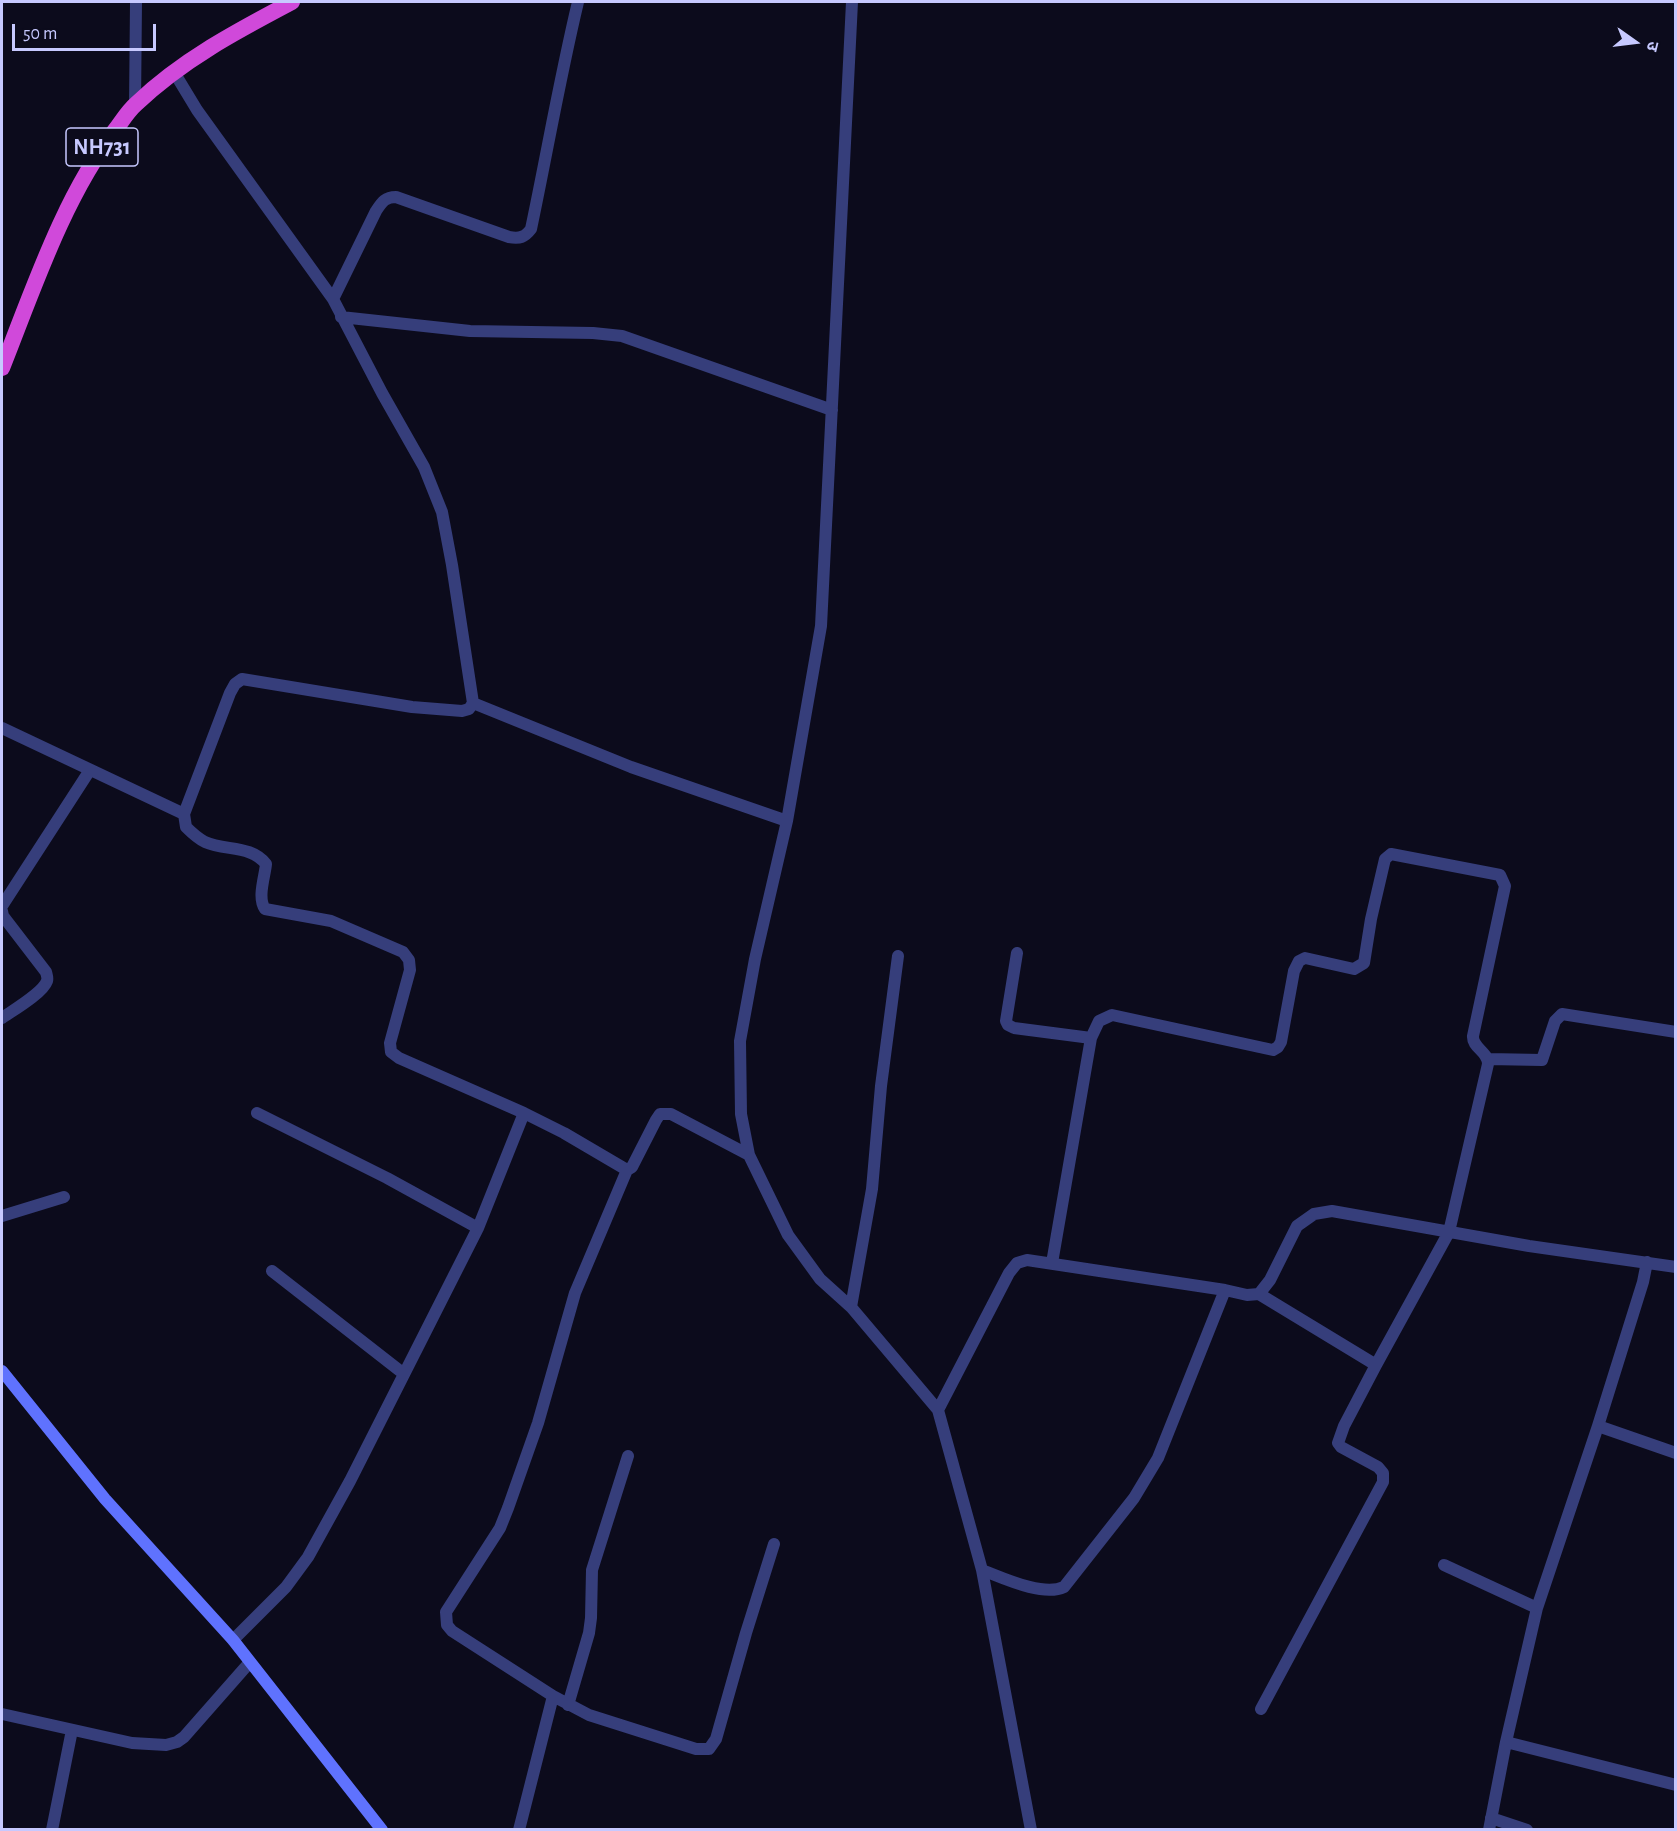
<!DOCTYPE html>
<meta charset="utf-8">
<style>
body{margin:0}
#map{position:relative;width:1677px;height:1831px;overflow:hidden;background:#0c0b1c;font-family:"Alegreya Sans","Noto Sans Devanagari",sans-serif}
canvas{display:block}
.frame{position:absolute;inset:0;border:3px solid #c7c9ff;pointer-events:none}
.north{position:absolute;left:1605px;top:12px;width:60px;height:60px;-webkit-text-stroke:4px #0c0b1c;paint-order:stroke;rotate:104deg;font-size:16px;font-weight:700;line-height:24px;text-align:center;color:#c7c9ff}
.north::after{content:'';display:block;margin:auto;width:21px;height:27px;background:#c7c9ff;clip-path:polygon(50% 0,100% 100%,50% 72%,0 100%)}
.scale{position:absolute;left:12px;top:24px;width:144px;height:27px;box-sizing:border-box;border:3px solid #c7c9ff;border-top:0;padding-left:8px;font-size:18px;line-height:21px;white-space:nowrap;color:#c7c9ff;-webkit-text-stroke:4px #0c0b1c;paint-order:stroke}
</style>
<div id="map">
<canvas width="1677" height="1831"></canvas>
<div class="frame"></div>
<div class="north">उ</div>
<div class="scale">50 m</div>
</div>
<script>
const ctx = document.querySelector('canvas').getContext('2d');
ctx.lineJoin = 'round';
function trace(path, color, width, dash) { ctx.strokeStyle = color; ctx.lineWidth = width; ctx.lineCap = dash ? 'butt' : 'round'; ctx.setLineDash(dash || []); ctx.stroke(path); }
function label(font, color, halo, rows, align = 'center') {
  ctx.font = font + ' "Alegreya Sans",sans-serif'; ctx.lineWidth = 4.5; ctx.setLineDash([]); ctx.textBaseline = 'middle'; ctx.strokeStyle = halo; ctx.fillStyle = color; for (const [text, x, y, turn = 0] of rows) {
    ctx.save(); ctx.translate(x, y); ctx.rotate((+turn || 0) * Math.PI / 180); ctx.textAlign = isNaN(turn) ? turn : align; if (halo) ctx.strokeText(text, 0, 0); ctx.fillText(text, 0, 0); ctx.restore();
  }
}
trace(new Path2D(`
 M852,2L821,626L787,821L755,959L740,1041L741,1114L749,1155L788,1235L820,1279L851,1307L938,1410L982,1570L1031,1830
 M174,72L197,110L333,299L382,393L424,467L442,512L452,565L473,703L469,709L462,711L412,707L242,679L235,684L230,693L184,814L186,827C192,833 197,838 205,842C226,851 251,845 266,864C265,876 257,898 265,909L331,921L403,952L409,960L410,970L390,1043L391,1052L399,1058L524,1113L564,1133L627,1170L632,1167L656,1120L660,1114H671L749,1155
 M135,106L136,2
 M333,299L376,211C382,202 385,197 396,197L509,237C520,239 525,237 531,229C547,153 560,77 578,2
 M341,317L470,331L593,333L622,336L832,410
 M473,703L631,767L787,821
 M2,728L184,814
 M2,906L90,770
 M2,911L3,916L46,972C47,976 48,978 47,981C43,993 12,1011 2,1018
 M1017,953L1006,1021L1008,1025L1014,1028L1091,1038
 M1488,1059L1542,1060L1555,1021L1562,1014L1676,1032
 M257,1113L387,1178L478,1228
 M627,1170L575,1293L538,1423L508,1508L500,1528L446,1612L447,1625L452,1631L553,1696L589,1715L696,1749H709L716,1739L746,1633L774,1544
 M2,1216L64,1197
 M1052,1263L1091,1038L1099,1021L1112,1015L1273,1050L1278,1047L1281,1042L1294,971L1299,961L1305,958L1354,969L1364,963L1371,919L1385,859L1391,854L1500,875L1505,886L1473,1036C1472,1048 1488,1051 1488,1064L1449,1232L1376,1365L1344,1426L1338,1443L1341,1447L1378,1467L1383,1473V1482L1261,1709
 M272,1271L404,1374
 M1259,1294L1376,1365
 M851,1307L872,1189L881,1086L898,956
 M938,1410L1009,1273L1017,1263L1027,1260L1225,1290L1247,1295L1259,1294L1270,1280L1297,1226L1314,1214L1332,1211L1529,1246L1676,1267
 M1598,1426L1676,1453
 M1444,1565L1537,1608
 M982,1570C1003,1578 1043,1597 1064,1587L1134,1498L1158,1458L1225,1290
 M233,1640L286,1587L308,1557L350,1481L478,1228L524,1113
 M568,1705L589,1633L591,1618L592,1570L628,1456
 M2,1714L132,1743L166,1745L177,1742L184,1737L250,1662
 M1506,1742L1676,1785
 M1491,1818L1527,1830
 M52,1830L72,1730
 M519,1830L553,1696
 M1489,1830L1506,1742L1537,1608L1598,1426L1643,1282L1647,1262`), '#363e7b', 12);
trace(new Path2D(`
 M2,1371L105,1499L233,1640L382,1830`), '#5f72fe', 12);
trace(new Path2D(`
 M2,368C33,290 64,196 116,129C122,121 128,111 136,104C182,60 237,31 292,2`), '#d049da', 16);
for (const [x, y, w] of [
 [102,147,72]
]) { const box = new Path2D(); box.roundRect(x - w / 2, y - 19, w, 38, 4.5); ctx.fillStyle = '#0c0b1c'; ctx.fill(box); trace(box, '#c7c9ff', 1.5); }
label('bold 22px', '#c7c9ff', null, [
 ["NH731",102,147]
]);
</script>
